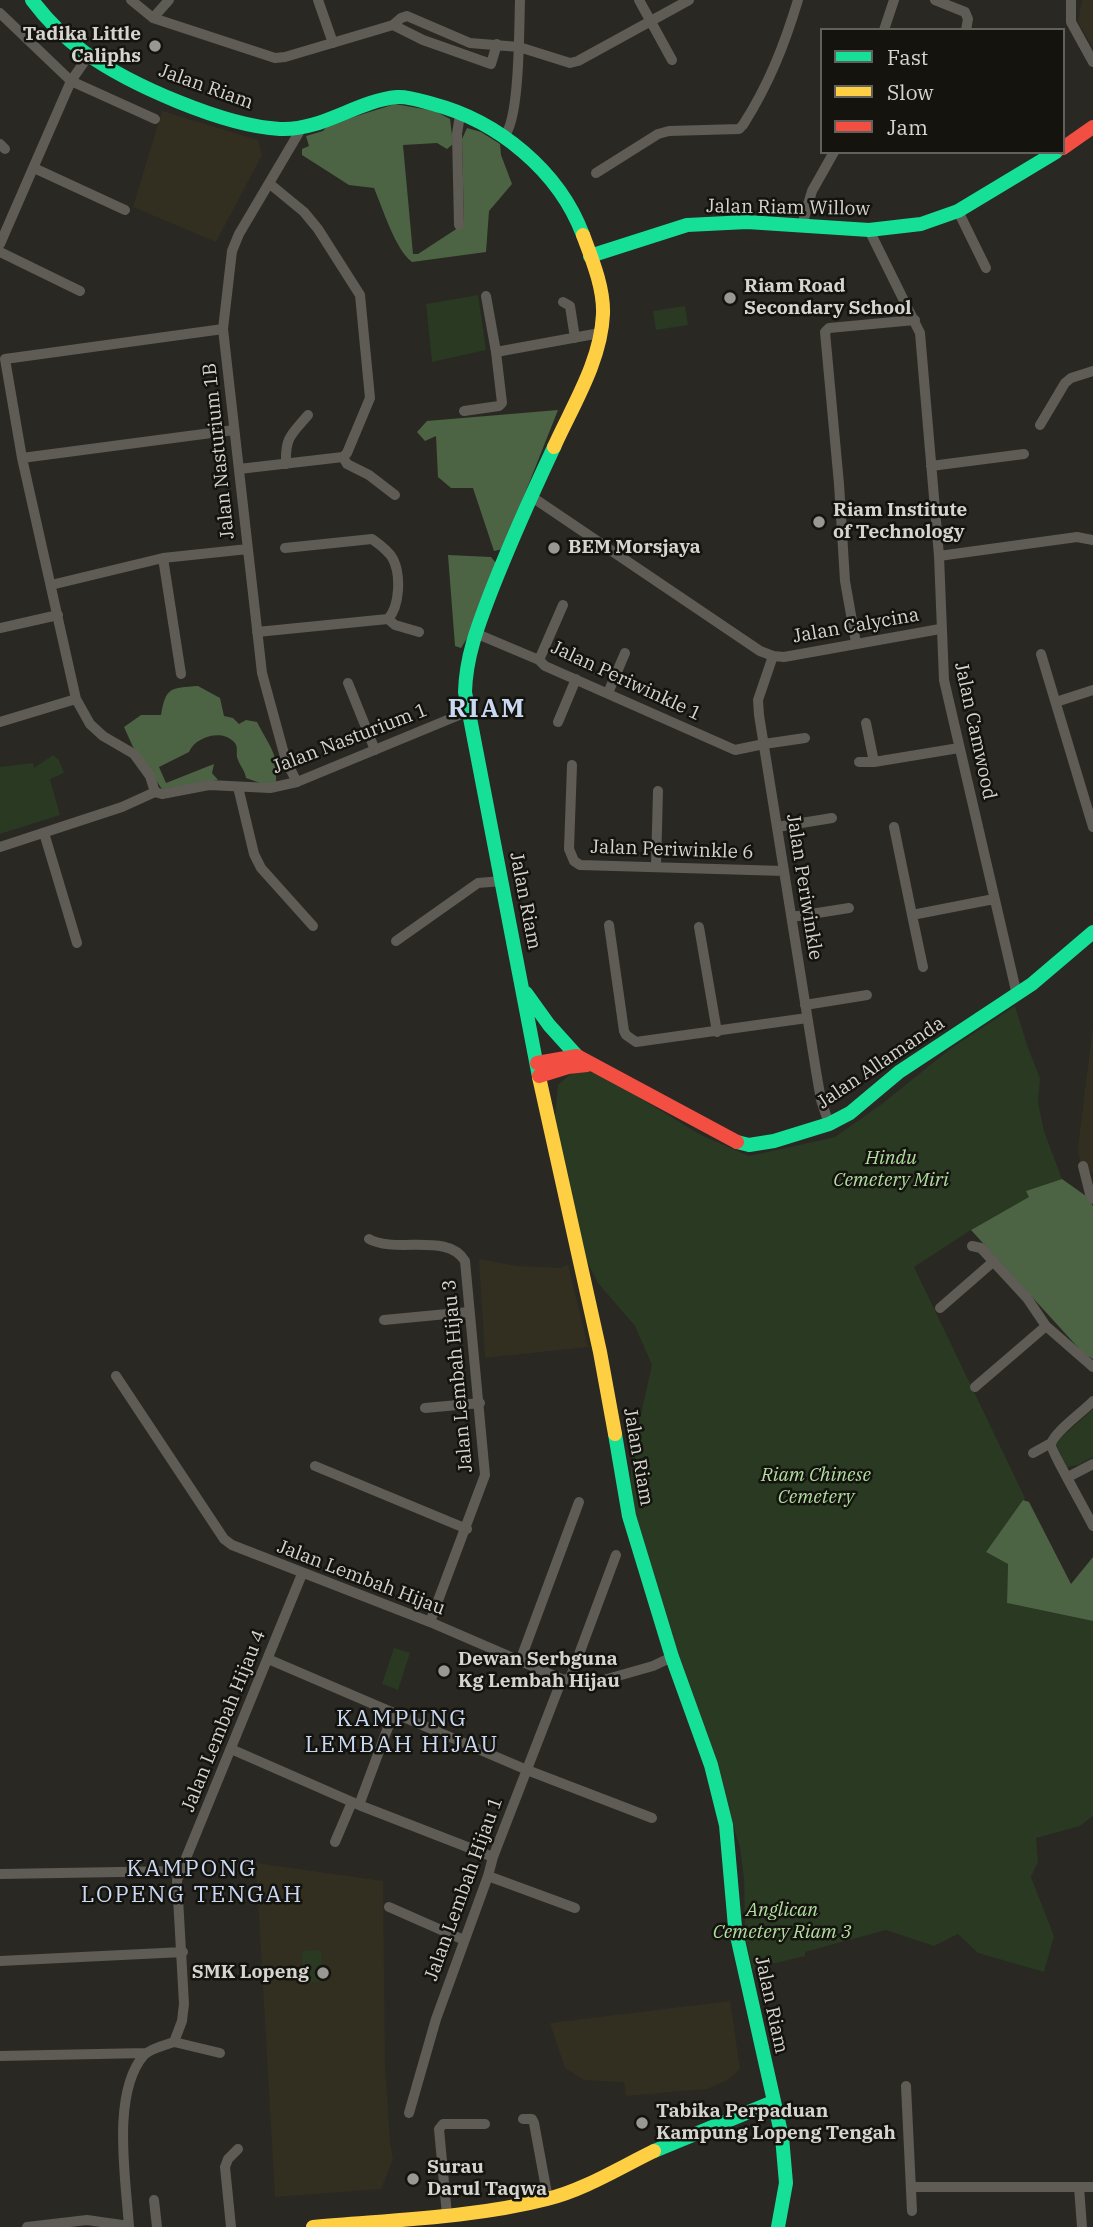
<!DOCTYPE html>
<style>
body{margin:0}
#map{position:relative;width:1093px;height:2227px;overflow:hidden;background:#292823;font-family:"IBM Plex Serif",serif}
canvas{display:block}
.legend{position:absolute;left:820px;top:28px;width:245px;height:126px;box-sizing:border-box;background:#14130e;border:2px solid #62605b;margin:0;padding:9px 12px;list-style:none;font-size:21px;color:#d6d4ce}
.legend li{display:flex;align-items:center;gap:14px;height:35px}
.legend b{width:35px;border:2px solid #62605b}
</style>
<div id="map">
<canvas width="1093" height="2227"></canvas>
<ul class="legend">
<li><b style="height:9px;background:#16e098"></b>Fast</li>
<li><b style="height:9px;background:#ffcf43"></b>Slow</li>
<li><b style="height:9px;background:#f24e42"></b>Jam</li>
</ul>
</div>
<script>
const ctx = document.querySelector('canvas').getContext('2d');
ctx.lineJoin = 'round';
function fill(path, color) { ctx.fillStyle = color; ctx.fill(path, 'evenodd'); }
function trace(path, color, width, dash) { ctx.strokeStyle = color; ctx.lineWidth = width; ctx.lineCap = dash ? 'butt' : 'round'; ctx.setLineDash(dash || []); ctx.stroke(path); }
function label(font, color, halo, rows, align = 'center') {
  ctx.font = font + ' "IBM Plex Serif",serif'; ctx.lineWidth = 5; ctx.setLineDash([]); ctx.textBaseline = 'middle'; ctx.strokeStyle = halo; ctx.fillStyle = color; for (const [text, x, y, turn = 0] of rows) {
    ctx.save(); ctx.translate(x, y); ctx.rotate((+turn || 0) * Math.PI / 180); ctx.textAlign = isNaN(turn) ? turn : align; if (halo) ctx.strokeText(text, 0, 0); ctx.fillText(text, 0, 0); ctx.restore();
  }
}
fill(new Path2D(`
 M1082,0H1093V48L1078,22Z
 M162,111L258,140L262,155L216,242L133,207Z
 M1093,1025V1173L1081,1166L1078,1148Z
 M479,1259L517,1266L561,1268L568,1264L588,1347L485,1358Z
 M256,1863L383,1881L385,2065L390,2143L393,2159L381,2189L275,2197Z
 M730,2001L740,2069L728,2080L707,2089L626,2096L624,2082L584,2080L565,2068L550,2023Z`), '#322f20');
fill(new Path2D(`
 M478,295L486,350L432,362L426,304Z
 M685,306L688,325L656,330L653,311Z
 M53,755L59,760L64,773L50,779L60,815L0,834V767L33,763L34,768Z
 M1015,1006L1028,1048L1040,1078L1038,1102L1044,1131L1062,1179L1027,1191L1030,1197L971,1230L914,1267L1025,1498L986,1552L1008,1564L1007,1603L1093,1621V1816L1080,1826L1036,1838L1038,1862L1031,1877L1054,1936L1044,1972L978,1953L958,1934L934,1946L886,1930L805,1952V1956L767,1965L753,1971L745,1937L744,1879L740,1848L700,1716L673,1641L636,1518L630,1485L632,1454L652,1365L635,1326L598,1283L580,1248L560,1165L555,1117L558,1085L569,1075L582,1070L602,1075L701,1135L749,1156L835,1137L883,1103L950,1049Z
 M1093,1409V1457L1078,1465L1067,1467L1055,1443Z
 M394,1648L410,1653L398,1690L382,1684Z
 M321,1950L322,1982H303L302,1951Z`), '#293922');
fill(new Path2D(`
 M395,104L435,111L450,119L453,144L447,149L437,143L403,145L413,254H418L464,224L462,139L467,128L481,132L500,144L501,155L512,184L489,211L486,252L412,262C395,249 383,209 374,188L349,185L302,155V149L309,146L306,136L323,131L328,125Z
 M558,410L503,549L494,551L473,488H451L438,477L436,436L425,441L417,432L427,421Z
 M448,555L491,557L496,563L471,632L461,648L455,646Z
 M198,686L220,698L224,716L233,718L239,724L246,720L257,722C270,748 278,751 276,782L266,785L246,778C245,770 239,765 237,757C236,750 239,747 233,741C221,729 195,737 189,752L159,767L166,783L214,764L212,773L218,780L162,789L133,747L124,727L141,715H161C166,687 170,688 198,686Z
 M1062,1179L1086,1196L1093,1206V1359L1084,1354L971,1230L1029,1197L1026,1191Z
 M1023,1500L1029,1502L1071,1584L1093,1557V1621L1007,1603L1008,1564L986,1552Z`), '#4c6443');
trace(new Path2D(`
 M131,0L153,18L275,58L285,57L393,25L401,18L407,16L470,43L519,47L570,63L578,61L689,0
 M318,0L333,43
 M639,0L672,60
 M935,0L965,12L968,19L966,30
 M1071,0V22L1093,62
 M0,13L71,81L155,119
 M153,18L169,0
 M393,25L423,40L491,64L497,44
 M884,30L894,0
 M504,136C520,121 519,26 520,0
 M0,144L5,149
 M34,168L125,210
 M596,173L658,134L669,131L739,129L743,125C769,84 784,46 798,0
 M958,211L986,268
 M459,225L457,134L460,115
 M802,225L812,191L834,152
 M869,230L920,333L939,556L944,680L1017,995
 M0,244L71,81L89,55
 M0,252L80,291
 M486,296L496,352
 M563,302L570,306L575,338
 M464,411L499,406L502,403L496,352L600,333
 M1040,425L1065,383L1071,378L1093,371
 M343,457L347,464L369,475L395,495
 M22,458L234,430
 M286,464C285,437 291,435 308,415
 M931,466L1024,454
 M239,469L343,457L347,453L370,398L360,295L318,229L304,212L270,184
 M532,497L760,651L773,656L784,657L940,629
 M939,556L1077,537L1093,540
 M163,558L181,674
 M51,585L163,558L248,549
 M388,619L395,625L419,632
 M0,628L58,615
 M257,632L388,619C400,606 401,575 393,559C389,551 379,544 372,539L285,548
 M475,633L539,660L545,666L735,750L764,744L805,738
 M856,643L845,581L839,484L825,332L829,328L915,320
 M1041,654L1093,827
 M773,656L758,700L759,715L816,1071L821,1100L829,1124
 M539,660L563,605
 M348,683L375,750
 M608,693L625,653
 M1056,702L1093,690
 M0,722L76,699
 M558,722L576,679
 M866,723L874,762
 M859,762H874L959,748
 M572,765L569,849L574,861L580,865L784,871
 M297,782L286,761L262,673L223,329L232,251L239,234L301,129
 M238,787L254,854L261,868L313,926
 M155,792L150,776L134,754L103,736L90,724L76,699L22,458L5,359L223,329
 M777,827L832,818
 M894,827L912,915L994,899
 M44,833L77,943
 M0,847L122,807L155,792L162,794L209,785L270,788L297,782L469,711
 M656,866L658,791
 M912,915L923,967
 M792,917L849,908
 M609,925L624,1031L626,1035L636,1042L807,1018
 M699,927L717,1032
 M396,941L478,883L502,881
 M805,1005L867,995
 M1083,1166L1090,1194L1093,1199
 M369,1239C396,1254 448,1232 465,1261L485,1475L430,1622
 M972,1246L981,1248L1027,1298L1046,1326L1093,1367
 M940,1308L994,1261
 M384,1320L468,1312
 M116,1376L224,1539L232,1545L430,1622L562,1679L586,1683L600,1681L653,1666L672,1657
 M975,1387L1046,1326
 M1093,1401C1084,1411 1054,1432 1051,1444C1050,1449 1088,1515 1093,1526
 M425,1408L480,1403
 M1033,1453L1051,1443
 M315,1466L467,1529
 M1068,1477L1093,1464
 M268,1659L527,1770L652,1818
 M520,1661L579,1502
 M569,1681L616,1555
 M231,1749L359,1805L493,1857
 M359,1805L393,1714
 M335,1842L352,1802
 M0,1874L181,1871
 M488,1876L575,1908
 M389,1907L464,1940
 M0,1961L183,1952
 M174,2042L220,2053
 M0,2056L146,2053
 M906,2086L912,2211
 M409,2113L436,2019L488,1876L493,1857L562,1679
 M523,2119H532L534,2123L548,2199
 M912,2187H1093
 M1079,2187L1082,2227
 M154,2200L157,2227
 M447,2215L439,2129L443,2124H485
 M27,2227L87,2220L129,2226
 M129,2227C126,2179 111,2093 144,2055C150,2049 165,2045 174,2042L182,2021L184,2004L177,1880L302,1574
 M231,2227L225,2167L228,2159L238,2149`), '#5f5b55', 10);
trace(new Path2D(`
 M32,0C47,20 64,37 84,52C130,85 224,126 280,129C322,131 356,101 397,97C408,96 422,101 433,104C498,121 559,171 583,235
 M590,256L687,225L747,222L869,230L921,224L958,211L1056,152
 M526,993L549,1025L577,1056
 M539,1077L465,692C466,655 479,623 492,589C511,541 532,494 554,447
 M737,1142L749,1145L774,1141L829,1124L850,1113L899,1072L1032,984L1093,932
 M615,1434L629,1516L672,1657L711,1765L726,1825L735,1927L782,2137L786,2183L778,2227
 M654,2151L773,2102`), '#16e098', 14);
trace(new Path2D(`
 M554,447C573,405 601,361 603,314C604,288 592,259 583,235
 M539,1077L600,1352L615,1434
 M313,2227C389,2220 473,2218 547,2199C584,2190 619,2168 654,2151`), '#ffcf43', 14);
trace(new Path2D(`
 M1063,148L1093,127
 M537,1063L577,1056L737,1142
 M539,1076L568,1067L587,1065`), '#f24e42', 14);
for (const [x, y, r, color] of [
 [155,46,7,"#999892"],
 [730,298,7,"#999892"],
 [819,522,7,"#999892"],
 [554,548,7,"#999892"],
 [444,1671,7,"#999892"],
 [323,1973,7,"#999892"],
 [642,2123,7,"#999892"],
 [413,2179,7,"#999892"]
]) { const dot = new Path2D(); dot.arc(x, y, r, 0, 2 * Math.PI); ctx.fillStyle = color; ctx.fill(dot); trace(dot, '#14130e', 2.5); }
label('bold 19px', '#d6d4ce', '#14130e', [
 ["Tadika Little",141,35,"right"],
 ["Caliphs",141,57,"right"],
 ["Riam Road",744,287],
 ["Secondary School",744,309],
 ["Riam Institute",833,511],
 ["of Technology",833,533],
 ["BEM Morsjaya",568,548],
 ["Dewan Serbguna",458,1660],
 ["Kg Lembah Hijau",458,1682],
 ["SMK Lopeng",309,1973,"right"],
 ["Tabika Perpaduan",656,2112],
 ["Kampung Lopeng Tengah",656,2134],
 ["Surau",427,2168],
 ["Darul Taqwa",427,2190]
], 'left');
label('19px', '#d6d4ce', '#14130e', [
 ["Jalan Riam",206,87,20],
 ["Jalan Riam Willow",788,208,1],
 ["Jalan Nasturium 1B",219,451,-96],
 ["Jalan Calycina",856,626,-10],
 ["Jalan Periwinkle 1",626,681,25],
 ["Jalan Camwood",975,731,78],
 ["Jalan Nasturium 1",350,739,-21],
 ["Jalan Periwinkle 6",672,850,2],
 ["Jalan Periwinkle",804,887,81],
 ["Jalan Riam",525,901,79],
 ["Jalan Allamanda",881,1063,-34],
 ["Jalan Lembah Hijau 3",458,1376,-95],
 ["Jalan Riam",638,1457,80],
 ["Jalan Lembah Hijau",361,1578,21],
 ["Jalan Lembah Hijau 4",224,1721,-68],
 ["Jalan Lembah Hijau 1",464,1889,-70],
 ["Jalan Riam",771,2005,78]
]);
label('italic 19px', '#b1dea1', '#14130e', [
 ["Hindu",891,1159],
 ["Cemetery Miri",891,1181],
 ["Riam Chinese",816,1476],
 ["Cemetery",816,1498],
 ["Anglican",782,1911],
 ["Cemetery Riam 3",782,1933]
]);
ctx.letterSpacing = '2px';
label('23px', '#cad9f3', '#14130e', [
 ["KAMPUNG",402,1719],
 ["LEMBAH HIJAU",402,1745],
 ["KAMPONG",192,1869],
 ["LOPENG TENGAH",192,1895]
]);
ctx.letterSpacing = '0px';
ctx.letterSpacing = '2px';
label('bold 26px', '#cad9f3', '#14130e', [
 ["RIAM",487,709]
]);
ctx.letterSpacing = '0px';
</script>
